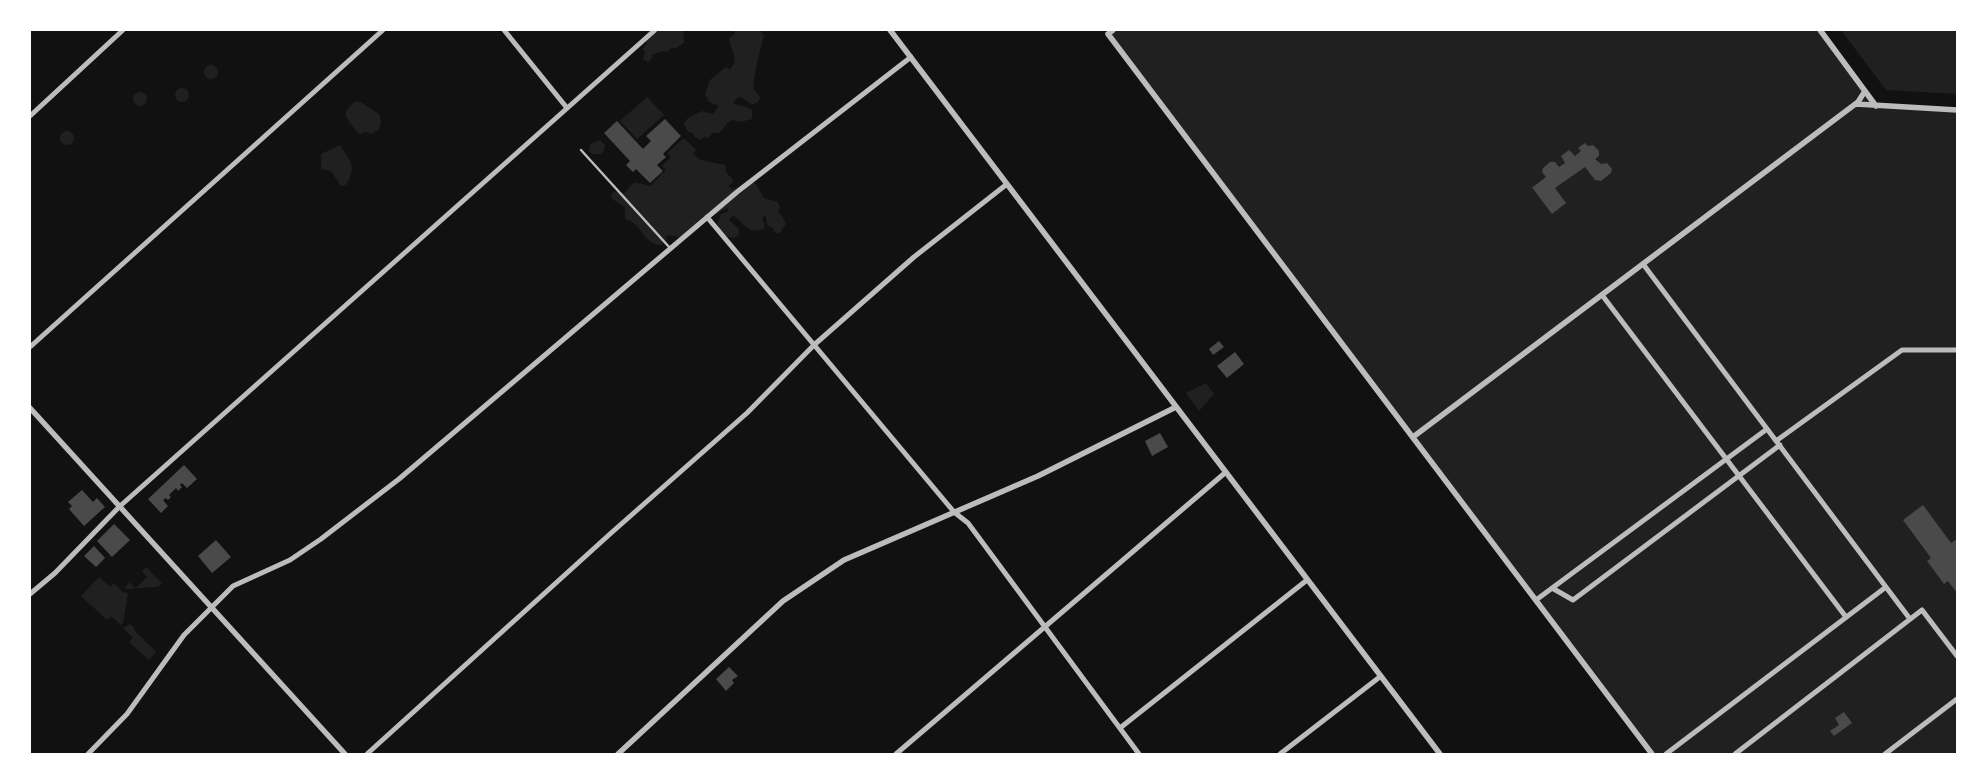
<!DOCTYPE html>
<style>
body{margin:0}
#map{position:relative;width:1987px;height:784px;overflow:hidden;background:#111;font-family:Helvetica,sans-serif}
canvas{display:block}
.frame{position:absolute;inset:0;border:31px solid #fff;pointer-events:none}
</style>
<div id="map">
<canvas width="1987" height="784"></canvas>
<div class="frame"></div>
</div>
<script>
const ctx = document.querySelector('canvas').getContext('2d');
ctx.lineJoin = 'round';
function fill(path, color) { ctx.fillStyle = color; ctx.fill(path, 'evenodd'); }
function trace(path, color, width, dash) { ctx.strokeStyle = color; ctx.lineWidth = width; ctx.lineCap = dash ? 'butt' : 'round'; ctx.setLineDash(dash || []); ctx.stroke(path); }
fill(new Path2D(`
 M654,30H683L684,43L676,48H672L667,52L664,51L652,55L653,57L648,62L643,59L645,52L642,50L647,43L645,37Z
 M734,30H760L764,36C761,45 752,81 754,88C754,92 759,94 760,98L758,102L752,105L741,97L737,98L733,103C740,107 746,105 752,110V119L741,122L733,120L728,122L720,133H712L709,138L705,137L700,140L695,137L693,133L688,132L684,124L687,119L702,111L713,114L719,106L709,102L705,94L710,80L726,67L730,69C740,59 730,50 729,38L735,34Z
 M1113,30H1820L1876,105L1957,110V754H1652L1108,34Z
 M1841,30H1957V94L1886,90Z
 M204 72a7 7 0 1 1 14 0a7 7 0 1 1-14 0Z
 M175 95a7 7 0 1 1 14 0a7 7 0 1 1-14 0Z
 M133 99a7 7 0 1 1 14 0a7 7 0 1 1-14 0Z
 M647,97L664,115L637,139L620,121Z
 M354,102H361L379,114L381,122L379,129L372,134L365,132L361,134L357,132L346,117V111Z
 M60 138a7 7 0 1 1 14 0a7 7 0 1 1-14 0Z
 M684,138L696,150L693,154L701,160L725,165L726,172L733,180V183L728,186L732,189L739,187L747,180L756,184L764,198L778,202L780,207L778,211L782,216L786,224L779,234L774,232V229L767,225L766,216L764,215L762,220L765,224L764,229C745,234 746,224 733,215L729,220L739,229V235L734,238C726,238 720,232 717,224L721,214L729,211L727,208L689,229V234L685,238L667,235L666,241L660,245C643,244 641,222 625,219V207L612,199L611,195L613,192L625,193C634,179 635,182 650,186L666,170L662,166L671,157L667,153Z
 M600,140L605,145L604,151L601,154H592L589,151L590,144Z
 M340,145C351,162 357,166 346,185L341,186L331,171L322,169C320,164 322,160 321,154Z
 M1206,383L1214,394L1199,411L1186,393Z
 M146,567L162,583L158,587L124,589L131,580L130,583L136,588L147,577L142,571Z
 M99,577L110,587L114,583L123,592L128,593L123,623L121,625L111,616L107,620L81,596Z
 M130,624L134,627V630L156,652L149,660L129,642L133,638L123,628Z`), '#202020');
fill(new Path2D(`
 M665,119L681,136L663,154L666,157L657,165L663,171L650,183L636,169L633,172L626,165L630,161L604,133L617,121L643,149L651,141L646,136Z
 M1585,143L1588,146L1593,145L1599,151V156L1595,159L1601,164L1607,163L1612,169L1611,173L1601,181L1595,180L1585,167L1555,188L1566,203L1552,214L1531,186L1533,187L1546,177L1542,172L1543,168L1550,162H1555L1559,167L1565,163L1561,156L1569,150L1575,156L1581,151L1578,148Z
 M1219,341L1224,347L1213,355L1209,349Z
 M1235,352L1244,364L1227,378L1217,366Z
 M1160,433L1168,447L1152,456L1145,441Z
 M184,465L197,479L187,488L182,483L180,485L182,487L178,491L176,488L169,495L171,497L168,500L166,498L163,500L168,506L161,513L148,499Z
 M82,490L93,502L97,498L105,507L84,526L69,509L72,506L68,502Z
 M1923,505L1951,543L1957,539V593L1948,581L1944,584L1927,561L1931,558L1903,520Z
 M114,524L130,540L112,557L97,541Z
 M216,540L231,557L212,573L198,556Z
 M94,546L105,558L96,567L84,556Z
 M729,667L738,676L732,680L734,683L726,691L716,679Z
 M1844,712L1852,723L1834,736L1830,731L1839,725L1835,718Z`), '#4a4a4a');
trace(new Path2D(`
 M581,150L670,248`), '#bcbcbc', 2.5);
trace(new Path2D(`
 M504,30L567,108
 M30,116L123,30
 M707,217L954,512L968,523L1139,754
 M1643,264L1910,619
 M1602,295L1846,617
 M30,347L383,30
 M1776,441L1902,350H1957
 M1552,588L1573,600L1780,445
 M30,594L55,573L119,507L655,30
 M1536,600L1767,429
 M1120,728L1307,580
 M88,754L127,714L184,635L233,586L290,560L321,539L399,479L737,192L911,57
 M367,754L610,534L747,413L814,345L914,257L1007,184
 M896,754L1226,472
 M1280,754L1381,676
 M1666,754L1886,587
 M1735,754L1922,610L1957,656
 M1885,754L1957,699`), '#bcbcbc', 5);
trace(new Path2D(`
 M890,30L1440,754
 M1113,30L1108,34L1652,754
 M1820,30L1876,106
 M1856,104L1957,110
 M30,408L345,754
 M1413,437L1858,102L1865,91
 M618,754L783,601L844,560L1038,476L1176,407`), '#bcbcbc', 5.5);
</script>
